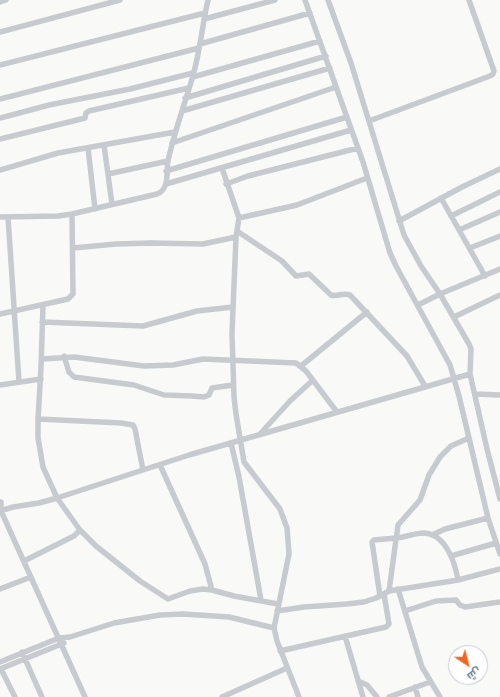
<!DOCTYPE html>
<html>
<head>
<meta charset="utf-8">
<style>
	body { margin:0 }
	#map { position:relative; width:500px; height:697px; overflow:hidden; background:#f9faf7; font-family:"IBM Plex Sans",Cairo,sans-serif }
	canvas { display:block }
	.north { position:absolute; left:448px; top:645px; width:40px; height:40px; box-sizing:border-box; background:#fff; border:1px solid #c2c9d0; border-radius:50%; rotate:145deg; font-size:11px; font-weight:700; line-height:16px; text-align:center; color:#66778a }
	.north::after { content:''; display:block; margin:auto; width:14px; height:18px; background:#f16520; clip-path:polygon(50% 0,100% 100%,50% 72%,0 100%) }
</style>
</head>
<body>
<div id="map">
<canvas width="500" height="697"></canvas>
<div class="north">ش</div>
</div>
<script>
const context = document.querySelector('canvas').getContext('2d');
context.lineJoin = 'round';
function strokePath(path, color, width, dash) { context.strokeStyle = color; context.lineWidth = width; context.lineCap = dash ? 'butt' : 'round'; context.setLineDash(dash || []); context.stroke(path); }
strokePath(new Path2D(`
	M305 0 363 162 390 253 396 266 450 365 459 396 488 518 500 554
	M328 0 351 63 404 235 421 266 440 294 469 344 471 349 470 374 487 449 500 499
	M0 2 6 0
	M204 19 275 0
	M0 32 120 0
	M200 44 310 13
	M0 65 205 13
	M193 77 320 41
	M185 98 326 56
	M0 99 199 48
	M182 111 330 68
	M0 118 49 105 130 89 193 73
	M369 121 490 76 493 74 494 71 469 0
	M0 139 85 118 86 113 89 111 189 88
	M172 143 336 87
	M104 145 112 204
	M88 148 95 209
	M222 168 239 218 236 237 232 333 234 397 236 414 244 462 280 509 287 528 289 554 274 628 277 641 299 697
	M0 170 58 153 175 132
	M166 171 347 117
	M108 174 168 161
	M166 184 351 130
	M226 184 248 176 358 148
	M441 198 485 276
	M451 216 500 192
	M0 217 58 216 72 214 157 194C170 189 166 172 168 161 174 133 184 106 192 79 200 53 202 26 208 0
	M8 217 19 382
	M239 218 297 205 367 178
	M399 221 462 187 500 169
	M459 230 500 212
	M237 231 282 261 296 276 309 274 331 295C338 297 343 292 350 295L407 356 425 386
	M73 248 116 244 151 243 203 244 236 237
	M470 248 500 236
	M43 305 41 368 38 419V438L43 467 57 498 80 530 96 546 140 581 168 599 190 591 203 589 212 590 234 596 278 604
	M418 305 440 294 500 269
	M0 314 68 299 73 294 72 214
	M454 317 500 295
	M42 322 143 326 197 311 233 307
	M64 356 69 372 74 377 134 385 164 395 192 396 204 397 209 395 212 388 233 385
	M42 359 74 357 144 366 173 365 203 359 296 363 306 371 337 412
	M301 366 367 312
	M0 385 41 379
	M475 394 500 395
	M38 419 121 423 133 425 135 429 143 470
	M260 434 290 401 313 380
	M231 443 239 477 261 600
	M160 465 205 564 212 590
	M1 502V511L85 697
	M0 511 13 507 39 503 57 498 189 455 470 374
	M432 535 445 529 488 518
	M451 556 496 543
	M24 561 74 536 80 530
	M0 589 31 577
	M398 589 422 667 440 697
	M389 591 398 525 420 500 429 475 440 457 451 446 469 438
	M380 596 372 542 374 540C382 539 389 539 396 538 406 537 415 533 424 533 446 534 455 563 458 580
	M277 611 304 607 347 604 364 602 376 598 389 591 458 580 500 569
	M405 611 436 601 456 600 460 605 465 607 500 602
	M345 636 363 697
	M280 651 386 627 389 624 384 594
	M22 652 42 697
	M0 662 59 638 70 637 114 623 160 615 183 614 229 617 274 628
	M0 669 64 643
	M1 669 15 697
	M358 681 367 685 377 697
	M415 687 418 697
	M222 697 287 668
	M389 697 430 682`), '#c7cacf', 5.5);
</script>
</body>
</html>
